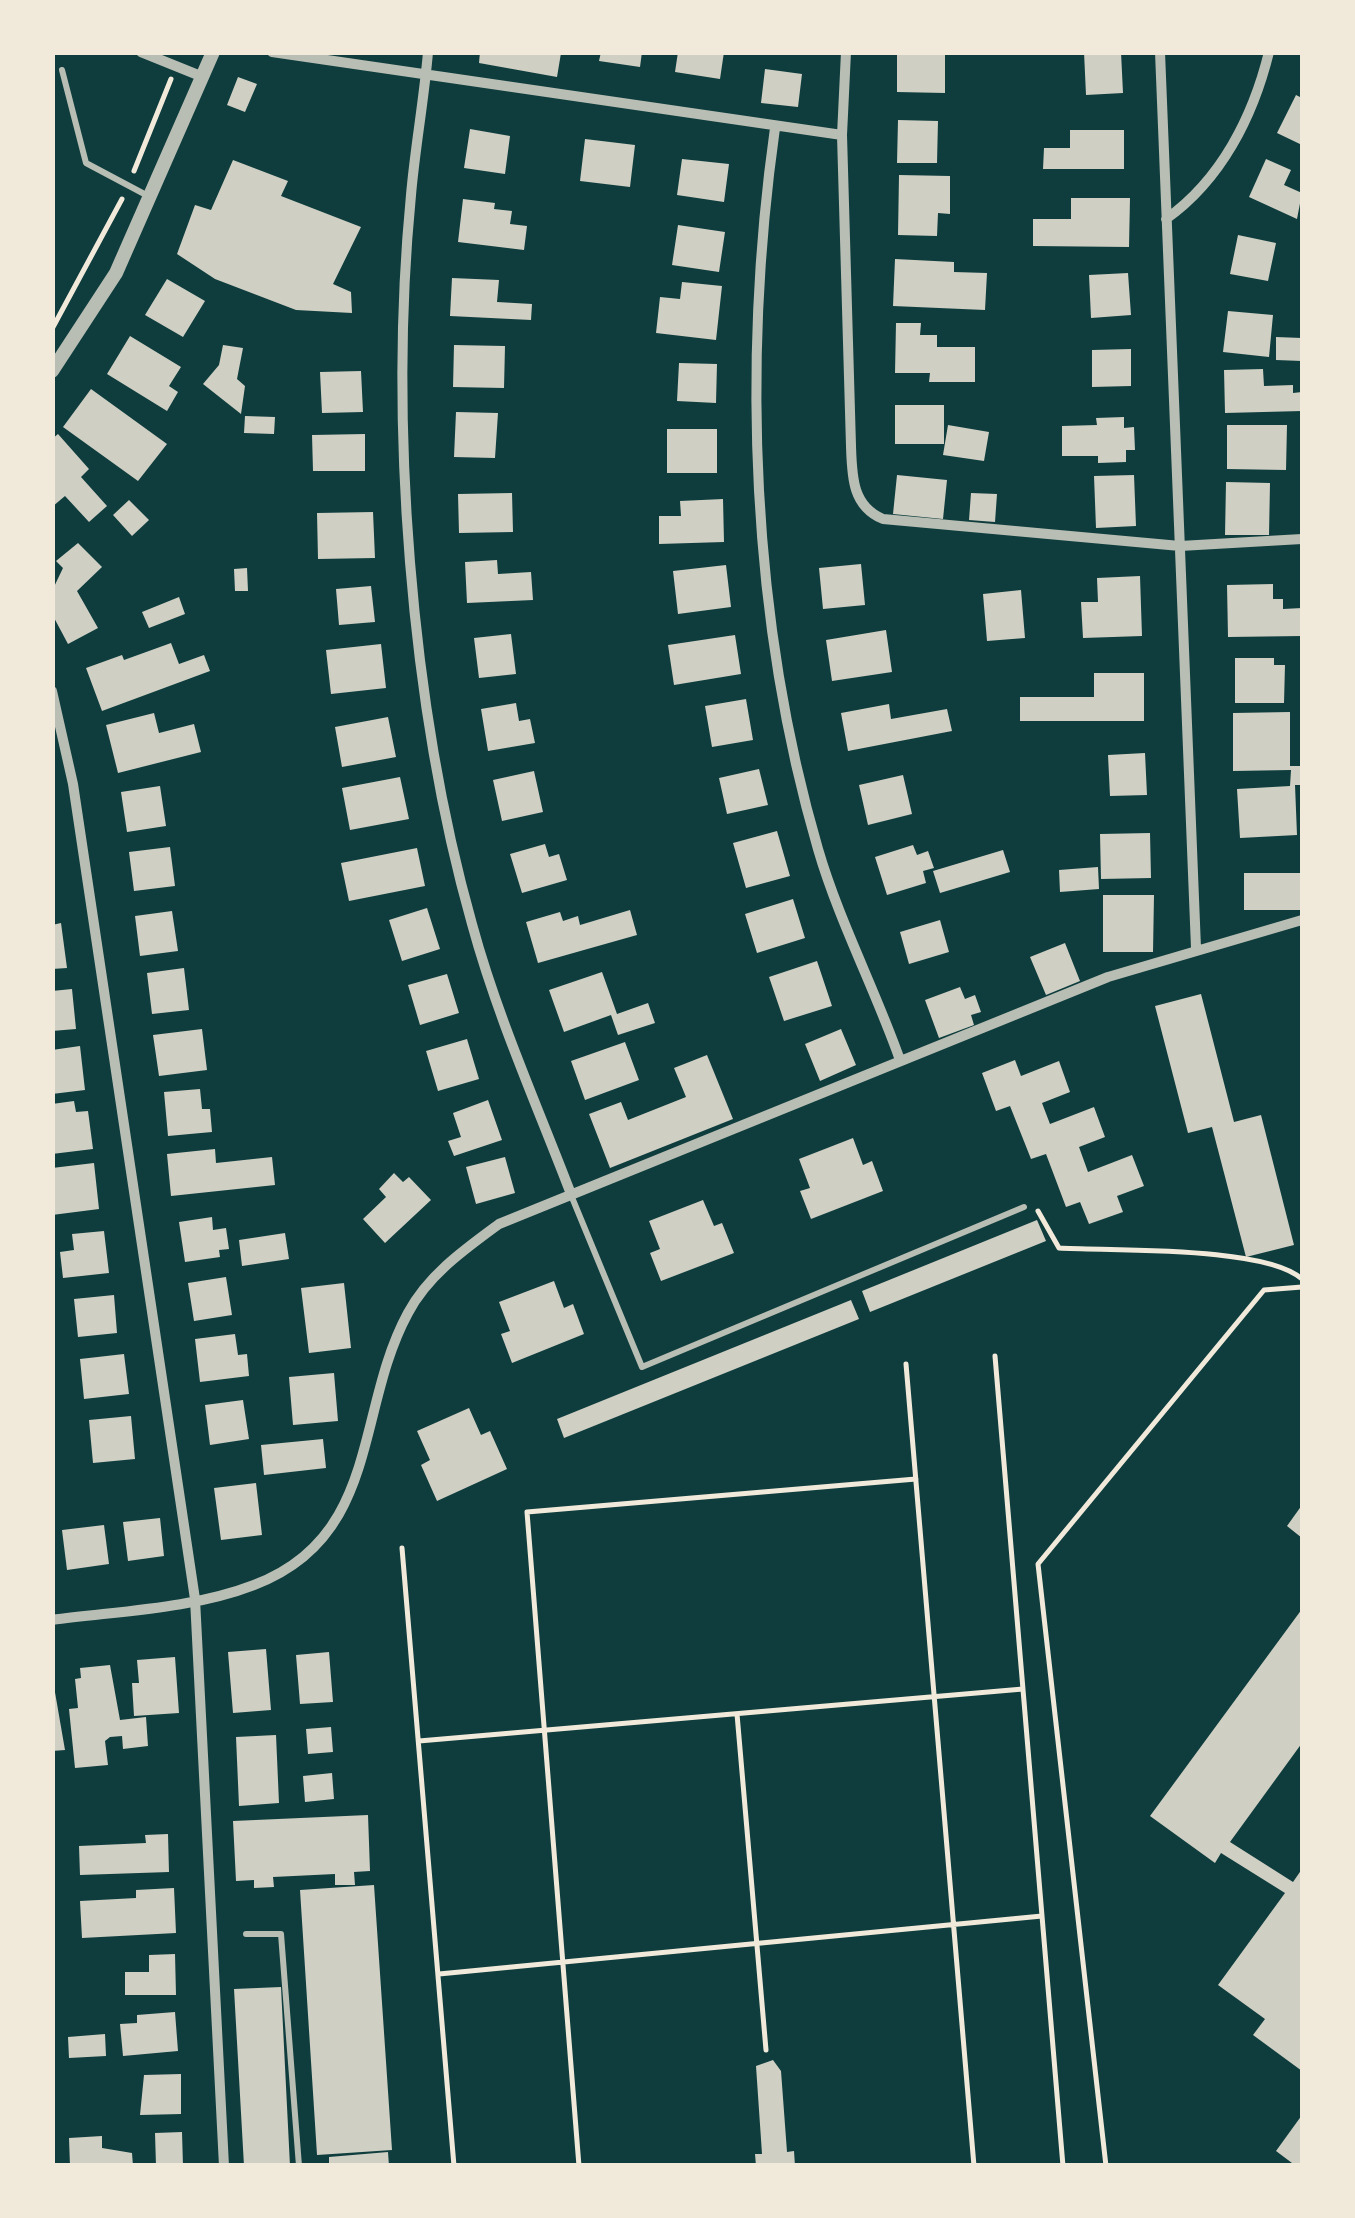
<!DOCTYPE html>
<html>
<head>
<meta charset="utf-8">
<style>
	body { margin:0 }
	#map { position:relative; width:1355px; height:2218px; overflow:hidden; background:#0f3d3e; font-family:"Roboto Serif",serif }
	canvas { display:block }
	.frame { position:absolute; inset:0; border:55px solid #f1e9da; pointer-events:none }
</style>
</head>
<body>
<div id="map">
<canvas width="1355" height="2218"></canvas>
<div class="frame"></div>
</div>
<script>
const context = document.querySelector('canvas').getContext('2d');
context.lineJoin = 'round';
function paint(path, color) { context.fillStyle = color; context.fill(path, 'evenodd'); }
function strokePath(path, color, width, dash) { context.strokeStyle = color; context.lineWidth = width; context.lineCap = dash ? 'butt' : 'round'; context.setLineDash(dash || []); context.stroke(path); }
paint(new Path2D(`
	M480 52H557L561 53 557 77 479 63Z
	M601 52H642L640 67 599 61Z
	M678 52H724L720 79 675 72Z
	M897 52H945V93L897 92Z
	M1084 52H1121L1123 93 1086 95Z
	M765 69 802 74 798 107 761 103Z
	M238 77 257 84 245 112 227 105Z
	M1296 95 1302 98V145L1277 133Z
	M898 120 938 121 937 163H897Z
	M470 129 510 136 505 174 464 168Z
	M1070 130H1124V169H1043L1044 148H1070Z
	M585 139 635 145 630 187 580 181Z
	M682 159 729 164 724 202 677 195Z
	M1266 159 1291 170 1284 185 1302 193 1297 219 1249 197Z
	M233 160 288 181 281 196 361 227 333 284 351 292 352 313 296 310 215 279 177 254 195 205 211 210Z
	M899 175 950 176V214L938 213 937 236 898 235Z
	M1071 198H1130L1129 247 1033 246V219H1071Z
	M463 199 495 203 494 209 512 211 510 224 527 226 524 250 458 242Z
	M678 225 725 232 719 272 672 265Z
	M1238 235 1276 243 1268 281 1230 274Z
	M895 259 954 262V272L987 273 985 310 893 306Z
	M1128 273 1131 315 1091 318 1089 275Z
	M452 278 499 280 497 302 532 304 531 320 450 316Z
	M167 279 205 301 183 337 145 315Z
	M682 282 722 286 716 340 656 333 660 297 680 299Z
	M1228 311 1273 315 1269 357 1223 352Z
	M896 323H921L920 335H937V347H975V382H929L930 373H895Z
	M130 336 181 367 169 386 178 392 167 411 107 374Z
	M1276 337 1302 338V361L1276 360Z
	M223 345 243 348 237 379 245 386 241 414 203 384 219 365Z
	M454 345 505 346 504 388 453 387Z
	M1131 349V386L1092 387V350Z
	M679 363 717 364 716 403 677 401Z
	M1263 369 1264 386 1293 385V393L1302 392V411L1225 413 1224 370Z
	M361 371 363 412 322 413 320 372Z
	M91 389 167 444 138 481 63 427Z
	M895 405H944V444H895Z
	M456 412 498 413 495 458 454 457Z
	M245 416 275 417 274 434 244 433Z
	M1124 417V428L1134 427 1135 450H1126V462L1098 463V456H1062V426L1097 425 1096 418Z
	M948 425 989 432 984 461 943 455Z
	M1227 425H1287L1286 470 1227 469Z
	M667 429H717V473H667Z
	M58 434 89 469 81 477 107 506 89 522 65 496 52 507V439Z
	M365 434V471H313L312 435Z
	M897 475 947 480 943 519 893 514Z
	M1134 475 1136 526 1096 528 1094 476Z
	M1226 482 1270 483 1269 535H1225Z
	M512 493 513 532 459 533 458 494Z
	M971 493 997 494 995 522 969 520Z
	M723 499 724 542 659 544V516H681L680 501Z
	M129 500 149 520 132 536 113 515Z
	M373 512 375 558 318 559 317 513Z
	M78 543 102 567 77 591 98 628 68 644 52 614V591L63 568 56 561Z
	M497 560 498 574 531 572 533 600 467 603 465 562Z
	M861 564 865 605 823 609 819 568Z
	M726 565 731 607 678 614 673 571Z
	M247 568 248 591H235L234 569Z
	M1140 576 1142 636 1083 638 1081 602H1098L1097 578Z
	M1273 584V599H1283V609L1302 608V636L1228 637 1227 585Z
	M371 586 375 622 339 625 336 589Z
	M1021 590 1025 638 987 641 983 594Z
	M179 597 185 614 149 628 142 612Z
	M886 630 892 672 832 681 826 640Z
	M511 634 516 674 479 678 474 638Z
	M735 635 741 674 674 685 668 645Z
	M171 643 179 664 204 655 210 671 102 711 86 668 122 655 124 660Z
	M381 644 386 688 331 694 326 650Z
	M1235 658H1274V665H1285L1284 703H1235Z
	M1094 673H1144V721H1020V697H1094Z
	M746 699 753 740 712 747 705 706Z
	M516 703 519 721 530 719 535 743 488 751 481 709Z
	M889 704 891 719 947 709 952 731 848 751 841 713Z
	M1290 712V766H1302V785H1295L1297 835 1240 838 1237 789 1290 786 1291 770 1233 771V713Z
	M154 713 159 733 194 724 201 752 118 773 106 725Z
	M388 717 396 757 342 767 335 727Z
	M1145 753 1147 795 1110 796 1108 755Z
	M759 769 768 805 727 814 719 778Z
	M534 771 543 812 502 821 493 780Z
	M903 775 912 814 868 825 859 785Z
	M400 777 409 819 350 830 342 788Z
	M160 786 166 826 127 832 121 792Z
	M777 831 790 876 746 888 733 843Z
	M1150 833 1151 878 1101 879 1100 834Z
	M545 844 549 857 559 854 567 880 522 893 510 854Z
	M913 845 917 855 928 851 934 868 923 871 926 883 887 895 875 857Z
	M170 847 175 886 134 891 129 852Z
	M417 848 425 886 349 901 341 863Z
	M1003 850 1010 872 940 893 933 871Z
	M1098 867 1099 889 1060 892 1059 870Z
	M1244 873H1302V910H1244Z
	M1103 895H1154L1153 952H1103Z
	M793 899 805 938 757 953 745 914Z
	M427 908 440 949 402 961 389 920Z
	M630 910 637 935 538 963 526 922 560 912 563 921 578 916 580 925Z
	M172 911 178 951 140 956 135 916Z
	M940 920 949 952 909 964 900 932Z
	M61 923 67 968 52 969V925Z
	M1065 943 1080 981 1046 995 1030 957Z
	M817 961 832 1006 784 1021 769 977Z
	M184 968 189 1010 152 1014 147 973Z
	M602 972 617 1014 648 1003 655 1023 618 1035 611 1015 564 1032 549 990Z
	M447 974 459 1013 420 1025 408 985Z
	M960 987 965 999 975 995 981 1012 971 1015 974 1025 939 1038 925 1000Z
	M72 989 76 1029 52 1031V991Z
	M1201 994 1234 1122 1261 1115 1294 1245 1246 1257 1212 1127 1188 1133 1155 1006Z
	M202 1029 207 1070 159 1076 153 1035Z
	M841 1029 856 1065 820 1081 805 1044Z
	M467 1039 479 1079 438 1091 426 1051Z
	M625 1042 639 1080 585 1100 571 1061Z
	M80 1046 85 1090 52 1094V1050Z
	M707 1055 733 1119 610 1168 589 1114 621 1102 628 1120 686 1097 674 1068Z
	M1015 1060 1021 1076 1059 1061 1070 1092 1042 1103 1050 1124 1094 1107 1105 1137 1079 1147 1088 1172 1132 1155 1144 1186 1117 1196 1123 1212 1089 1224 1080 1202 1066 1207 1046 1154 1031 1159 1010 1106 996 1111 982 1073Z
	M200 1089 202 1109H210L212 1132 168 1136 164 1092Z
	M488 1100 502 1140 454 1156 448 1141 461 1137 453 1113Z
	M74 1101 76 1112 88 1111 93 1149 52 1154V1104Z
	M853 1138 863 1165 872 1161 883 1191 811 1219 800 1191 810 1188 799 1159Z
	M215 1149 216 1163 272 1157 275 1185 171 1196 167 1154Z
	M505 1157 515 1193 476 1204 466 1167Z
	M94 1163 99 1209 52 1215V1168Z
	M394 1173 403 1182 409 1177 431 1200 385 1243 363 1219 386 1197 379 1189Z
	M703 1200 714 1226 722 1223 734 1253 661 1281 650 1253 660 1249 649 1221Z
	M212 1217 213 1230 226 1228 229 1249 219 1250 220 1257 185 1262 179 1222Z
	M1037 1220 1046 1241 870 1312 862 1291Z
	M104 1231 109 1273 63 1278 60 1252 74 1250 72 1234Z
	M285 1233 289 1259 242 1266 239 1240Z
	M226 1277 232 1315 194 1321 188 1283Z
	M554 1281 564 1308 573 1304 584 1334 512 1363 501 1334 510 1331 499 1302Z
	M344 1283 351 1348 309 1353 301 1288Z
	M114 1295 117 1333 78 1337 74 1299Z
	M851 1300 859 1319 564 1438 557 1419Z
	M235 1334 238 1355 247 1354 249 1376 200 1382 195 1339Z
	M124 1354 129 1394 84 1399 80 1359Z
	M334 1373 338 1421 293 1425 289 1377Z
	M243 1400 249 1439 210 1445 205 1405Z
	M469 1408 481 1435 490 1431 507 1469 437 1501 421 1465 430 1460 417 1431Z
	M131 1416 135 1459 93 1463 89 1420Z
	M323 1439 326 1468 264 1475 261 1445Z
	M256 1483 262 1535 221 1540 214 1488Z
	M1302 1505V1538L1287 1526Z
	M160 1518 164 1556 128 1561 123 1522Z
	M104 1525 109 1564 67 1570 62 1530Z
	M1302 1609V1743L1230 1842 1293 1882 1302 1869V2071L1253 2035 1265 2019 1218 1985 1285 1893 1221 1853 1215 1863 1150 1816Z
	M266 1649 271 1710 233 1713 228 1652Z
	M329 1652 333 1702 300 1704 296 1655Z
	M175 1657 179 1713 134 1716 132 1683H139L137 1660Z
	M110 1665 120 1720 146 1717 148 1746 123 1749 122 1736 110 1737 105 1741 108 1765 75 1768 69 1709 78 1708 75 1679 81 1678 80 1668Z
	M52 1675 65 1750 52 1751Z
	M331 1727 333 1752 308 1754 306 1729Z
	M276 1735 279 1803 239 1806 236 1737Z
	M332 1773 334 1799 305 1802 303 1776Z
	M368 1815 370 1871 354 1872 355 1885H335V1874L273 1877 274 1887 254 1888V1880L236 1881 233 1821Z
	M168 1834 169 1872 80 1875 79 1846 146 1843 145 1835Z
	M374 1885 392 2150 317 2155 300 1890Z
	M174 1888 176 1933 82 1938 80 1901 136 1898V1890Z
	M175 1954 176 1995H125V1972H149V1955Z
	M281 1987 290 2166H244L234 1989Z
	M175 2012 178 2051 123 2056 120 2024 137 2023V2015Z
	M105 2034 106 2056 69 2058 68 2037Z
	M773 2060 781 2071 787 2152 794 2151 795 2166H756L755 2154H762L756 2066Z
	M181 2074V2114L140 2115 144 2075Z
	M1302 2115V2166H1296L1276 2151Z
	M182 2132 183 2166H156L155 2133Z
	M102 2136V2148L132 2153 133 2166H70L69 2138Z
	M388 2152 389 2166H329V2157Z`), '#cfcfc3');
strokePath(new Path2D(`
	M134 171 171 79
	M52 329 122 199
	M1038 1211 1059 1248C1114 1251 1266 1246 1302 1279
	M995 1356 1063 2166
	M906 1364 974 2166
	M402 1548 454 2166
	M737 1714 766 2050
	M419 1741 1023 1689
	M439 1974 1042 1916
	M579 2166 527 1512 916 1479
	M1106 2166 1038 1564 1264 1290 1302 1287`), '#f1e9da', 5);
strokePath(new Path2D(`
	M62 70 86 163 150 197
	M571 1195 642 1367 1024 1207
	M246 1934H281L299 2166`), '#b8beb3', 6);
strokePath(new Path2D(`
	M141 52 203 77
	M272 52 842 135
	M428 52C424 100 415 148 411 195 389 421 410 705 472 924 497 1016 537 1105 571 1194
	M846 52 842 135 851 446C852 476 852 506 883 519L1180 546 1302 539
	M1160 52 1196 948
	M775 128C742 362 751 620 818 849 839 921 875 989 900 1060
	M1166 219C1221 180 1253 117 1269 52
	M52 691 73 784 195 1599 224 2166
	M52 1620C118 1611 192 1609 254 1585 381 1537 355 1410 408 1313 428 1275 465 1249 499 1224L1108 977 1302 920`), '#b8beb3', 10);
strokePath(new Path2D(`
	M52 371 116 273 213 52`), '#b8beb3', 14);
</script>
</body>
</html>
